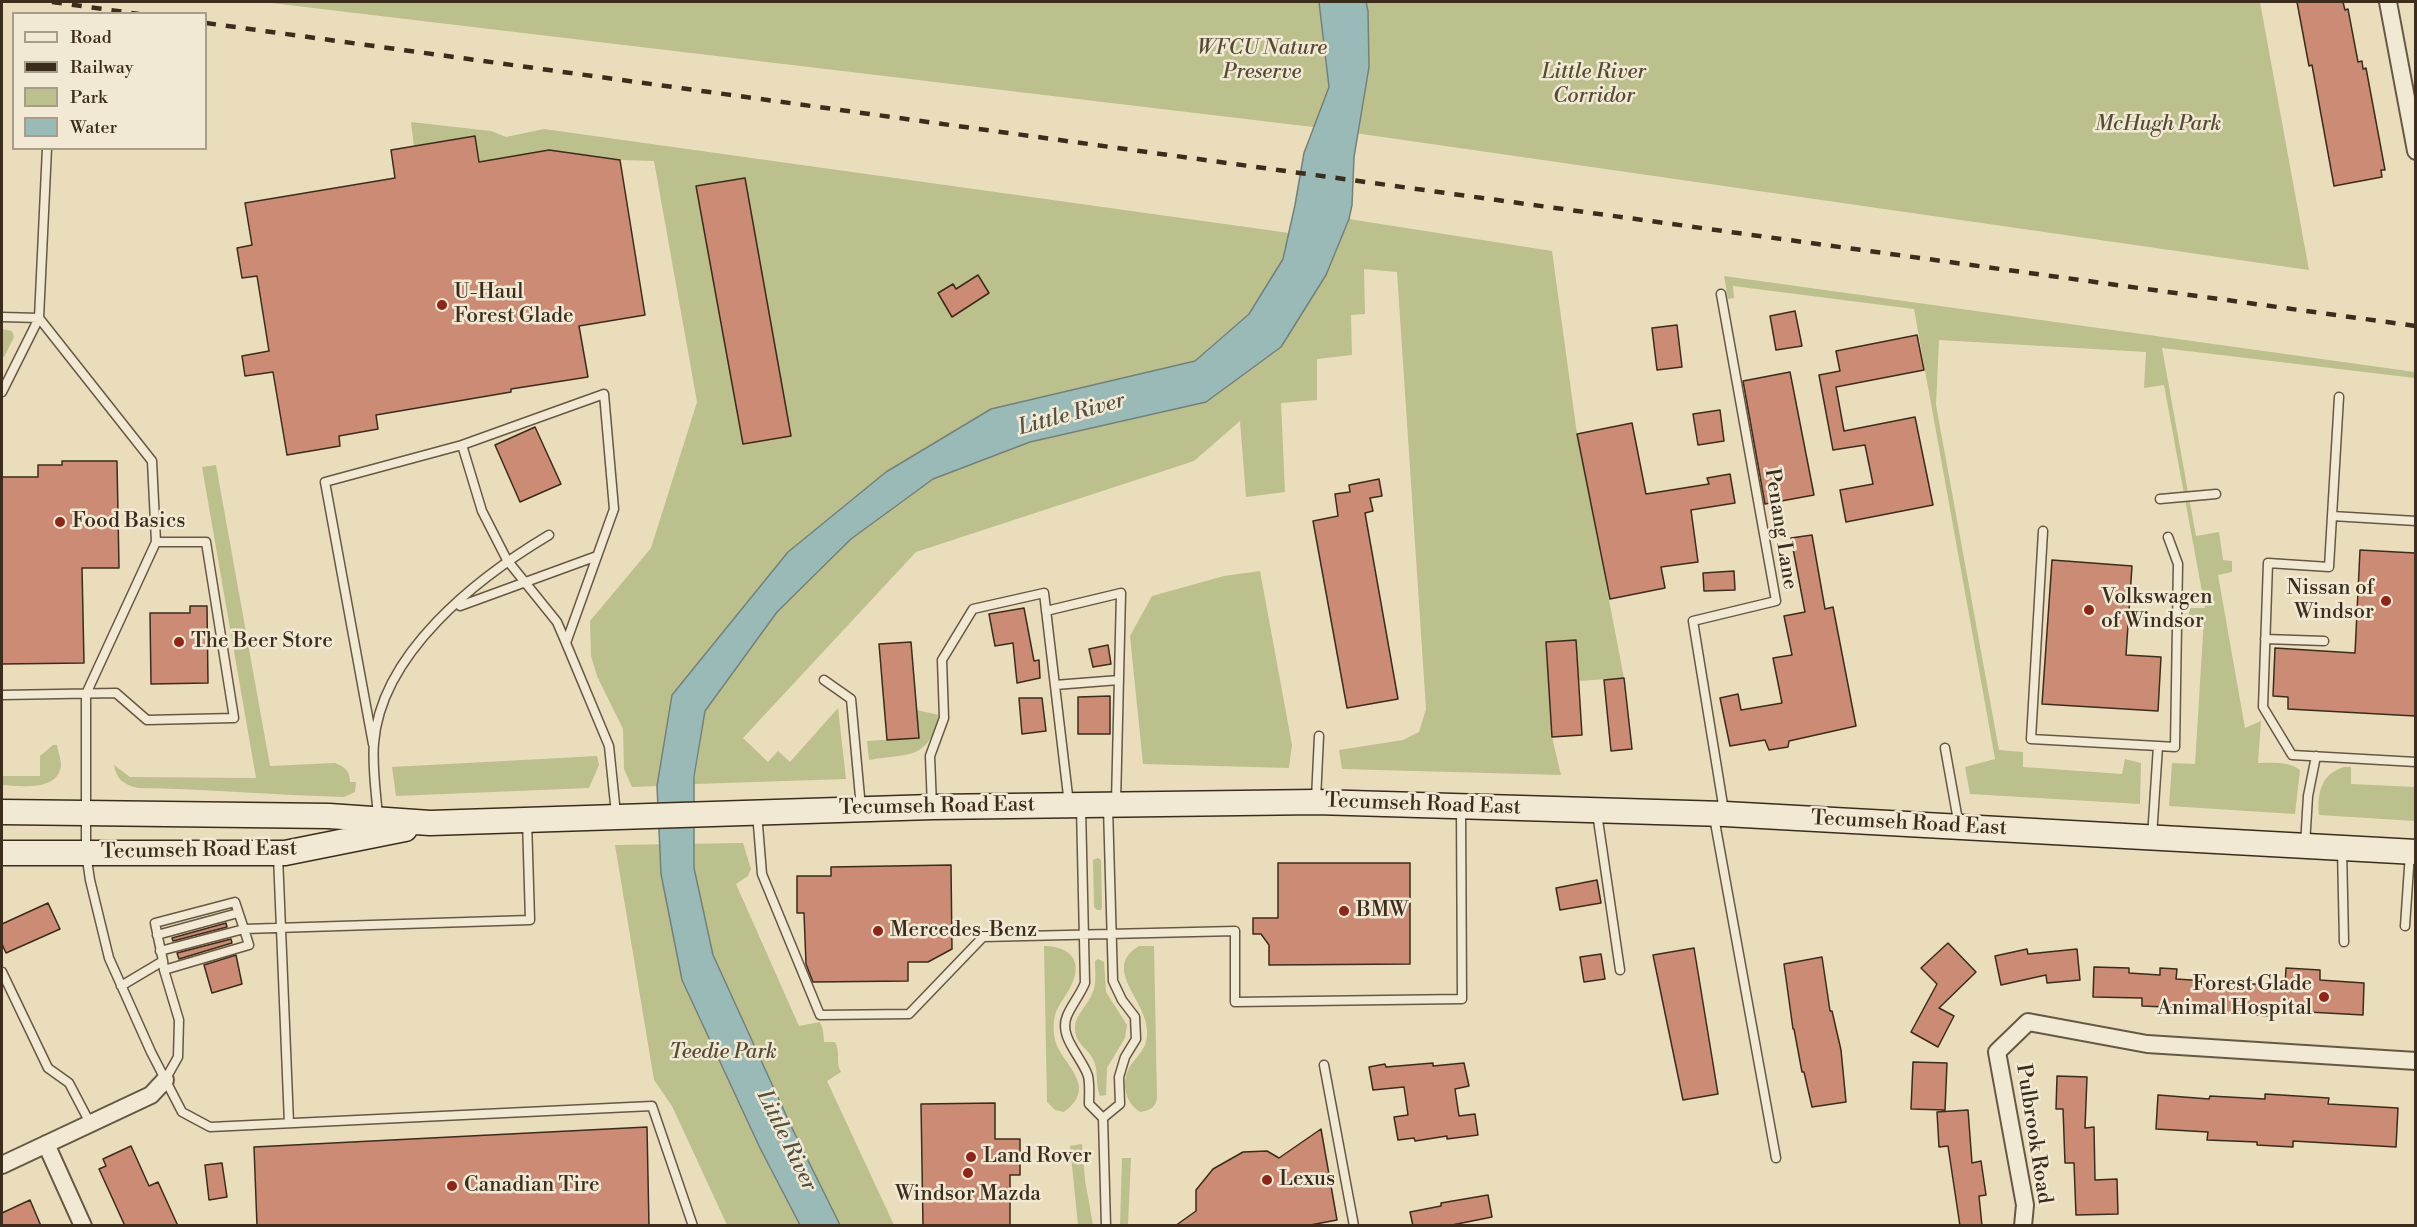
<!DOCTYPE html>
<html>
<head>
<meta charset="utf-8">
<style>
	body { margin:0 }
	#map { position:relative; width:2417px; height:1227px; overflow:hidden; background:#eaddbb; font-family:"Libre Bodoni",serif }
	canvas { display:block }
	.frame { position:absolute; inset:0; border:3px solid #3b2c1c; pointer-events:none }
	.legend { position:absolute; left:12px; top:12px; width:195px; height:138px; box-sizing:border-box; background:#f1e9d3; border:2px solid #a89d8a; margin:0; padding:8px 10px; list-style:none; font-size:18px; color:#3b2c1c }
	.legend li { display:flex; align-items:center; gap:12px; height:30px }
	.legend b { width:30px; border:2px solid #a89d8a }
</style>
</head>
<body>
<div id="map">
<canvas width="2417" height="1227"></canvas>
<div class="frame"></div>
<ul class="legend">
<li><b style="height:8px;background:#f1e9d3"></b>Road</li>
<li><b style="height:8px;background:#3b2c1c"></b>Railway</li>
<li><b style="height:16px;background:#bbc08d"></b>Park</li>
<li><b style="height:16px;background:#9abab8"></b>Water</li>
</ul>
</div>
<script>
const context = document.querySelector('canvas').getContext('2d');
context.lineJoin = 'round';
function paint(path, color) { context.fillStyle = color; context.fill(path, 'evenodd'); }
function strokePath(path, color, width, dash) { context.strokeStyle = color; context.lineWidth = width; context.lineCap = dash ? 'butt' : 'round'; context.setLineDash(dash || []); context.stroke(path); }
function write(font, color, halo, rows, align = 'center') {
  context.font = font + ' "Libre Bodoni",serif'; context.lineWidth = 5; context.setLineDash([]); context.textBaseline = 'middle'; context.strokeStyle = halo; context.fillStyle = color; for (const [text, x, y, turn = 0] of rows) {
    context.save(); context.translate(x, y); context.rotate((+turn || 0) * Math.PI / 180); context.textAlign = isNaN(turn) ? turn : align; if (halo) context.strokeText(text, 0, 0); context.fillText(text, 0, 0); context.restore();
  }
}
paint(new Path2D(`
	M263 2H2260L2309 270 1313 127Z
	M411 122 491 131 506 137 544 129 1289 233 1283 259 1249 313 1195 361 991 409 672 695 657 786 632 787 624 769 623 729 597 676 591 656 590 621 651 548 697 402 654 161 620 160 549 150 479 162 475 136 414 147Z
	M1349 219 1552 251 1577 434 1624 678 1578 681 1576 640 1546 642 1552 737 1561 775 1342 769 1339 750 1403 740 1419 732 1426 709 1397 272 1364 269 1365 314 1351 315 1352 355 1317 359V400L1281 403 1285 492 1246 497 1240 421 1194 461 916 552 743 738 768 762 778 751 790 762 838 708 846 779 694 784 705 711 777 612 851 539 933 479 1030 442 1206 402 1326 275Z
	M1724 276 2415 372V378L2162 348 2196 536 2219 532 2223 560 2232 561V572L2218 575 2245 728 2261 721 2258 763C2272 763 2289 761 2300 770L2295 814 2169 806 2172 763 2195 764 2204 618 2188 617 2190 608H2205L2164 385 2144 388 2146 352 1939 340 1936 405 1999 750 2023 752V767L2122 774 2125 759 2141 763 2140 804 1970 794 1965 767 1995 759 1914 309 1733 286 1734 298 1728 299Z
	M2 329 12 331 14 337 4 357H2Z
	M216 465 270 766 335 763C345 767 350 771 350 782H356L355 792 344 797C275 795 207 789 138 788 124 785 116 779 114 765L130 777 256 778 202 467Z
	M1260 571 1292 745 1289 768 1143 764 1130 636 1152 596 1224 576Z
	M917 710 939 715C928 761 909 753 869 760L867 741 918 738Z
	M53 745H57C58 751 61 759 61 765 59 792 19 786 2 785V776H40V756Z
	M597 756 599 765 589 788 396 796 392 767Z
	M2344 767H2351V784L2415 787V821L2319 815C2317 793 2321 774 2344 767Z
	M743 843 751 869 748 876 736 884 799 1026 820 1022 823 1030 824 1042H835C841 1052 835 1063 841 1072L827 1081 894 1225H727L672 1106 654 1080 615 845Z
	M1098 858 1101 860 1102 907 1101 910H1097L1094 907 1093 860Z
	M1044 946C1071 946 1084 962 1070 988 1066 996 1059 1004 1056 1012 1053 1021 1053 1031 1055 1040 1061 1064 1100 1086 1064 1112L1055 1110 1047 1102Z
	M1139 946H1154L1157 1098C1156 1108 1148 1111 1140 1112 1125 1102 1121 1084 1129 1068 1134 1060 1141 1054 1145 1045 1160 1007 1096 972 1139 946Z
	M1098 959 1104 962 1106 992 1127 1025 1125 1038 1107 1068 1106 1095 1100 1096C1095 1084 1099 1071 1093 1059 1087 1047 1074 1043 1075 1027 1075 1015 1088 1005 1092 994 1097 984 1095 972 1095 961Z
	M1082 1144 1085 1180 1093 1225H1078L1070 1146Z
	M1122 1158H1131L1128 1225H1120Z`), '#bbc08d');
const water = new Path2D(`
	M1319 2H1366L1368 11 1369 67 1354 157 1352 205 1349 219 1326 275 1281 347 1206 402 1030 442 933 479 851 539 777 612 705 711 694 777V868L713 955 791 1126 840 1225H800L760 1148 682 980 661 874 657 786 672 695 788 552 886 472 991 409 1195 361 1249 314 1283 259 1295 205 1304 153 1329 87Z`);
paint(water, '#9abab8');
strokePath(water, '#74817a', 1.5);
const building = new Path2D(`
	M2297 2H2343L2345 10 2348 9 2358 62 2362 61 2363 69 2366 68 2385 170H2381L2382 177 2334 186 2312 65 2309 66Z
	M475 136 479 162 549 150 620 160 645 315 579 326 588 377 511 389V392L376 415 378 429 339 436 340 446 287 455 273 372 245 376 242 356 269 351 257 276 242 278 237 248 252 245 245 203 395 178 391 150Z
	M745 178 791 436 743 444 696 186Z
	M978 275 989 293 952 317 938 293 953 284 956 289Z
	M1795 311 1802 346 1776 350 1770 316Z
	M1677 325 1682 367 1657 370 1652 328Z
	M1917 335 1924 370 1836 387 1844 431 1915 417 1933 505 1846 522 1840 490 1873 484 1865 445 1833 450 1819 375 1840 371 1836 351Z
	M1790 372 1814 495 1765 504 1743 381Z
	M1720 410 1724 441 1698 445 1693 414Z
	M1632 423 1646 494 1709 484 1707 478 1730 474 1735 503 1691 510 1698 562 1661 567 1665 588 1610 599 1577 434Z
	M535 427 561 484 520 502 495 445Z
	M62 461H117L119 568H82L84 663 2 664V477H38V465H62Z
	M1379 479 1382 496 1370 498 1373 511 1365 513 1398 699 1347 708 1313 521 1338 516 1335 494 1350 492 1349 485Z
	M1812 535 1825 609 1833 607 1856 726 1789 741 1788 747 1769 750 1765 740 1730 746 1720 698 1738 694 1741 710 1782 703 1773 658 1792 655 1784 616 1805 612 1791 538Z
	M2360 550 2415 553V716L2288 709V697L2273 696 2275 648 2355 653Z
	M2052 560 2132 566 2126 655 2161 657 2158 711 2042 704Z
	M1734 571 1735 590 1704 591 1703 573Z
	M190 606H207L208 683 151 684 150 613H190Z
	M1024 608 1034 661 1039 660 1040 678 1017 683 1013 643 995 646 989 614Z
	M1576 640 1582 735 1552 737 1546 642Z
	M911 642 919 738 887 740 879 644Z
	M1108 645 1111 664 1093 667 1089 649Z
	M1624 678 1632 749 1611 751 1604 680Z
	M1110 696V734H1078V697Z
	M1019 698H1042L1046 731 1022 734Z
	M1278 863H1410V964L1269 965V945L1261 934H1253V918H1278Z
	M951 865 952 949 928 962H908V981L813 982 806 964 804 913H797V876H831V867Z
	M1597 880 1601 903 1560 910 1556 888Z
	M48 903 60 929 6 953 2 944V924Z
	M226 923 227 927 173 941 172 938Z
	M231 939 232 943 179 959 177 953Z
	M1948 943 1976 972 1939 1008 1954 1016 1938 1047 1911 1032 1937 984 1921 968Z
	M1694 948 1718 1094 1683 1100 1653 955Z
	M2027 949 2028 954 2077 949 2080 980 2047 983 2046 975 2001 985 1995 956Z
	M1601 954 1605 979 1584 982 1580 957Z
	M236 955 242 984 212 993 204 965Z
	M1822 957 1830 1011H1832L1841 1050 1846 1102 1812 1107 1804 1072H1802L1794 1029H1793L1784 964Z
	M2094 967 2129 968V973L2160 975V968L2177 969 2176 979 2285 986 2286 968 2320 970V980L2364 983 2363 1015 2272 1010V1016L2190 1011V1008L2142 1006V998L2093 997Z
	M1913 1062 1947 1063 1945 1110 1911 1109Z
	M1433 1063V1066L1464 1063 1469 1086 1455 1089 1459 1116 1475 1114 1478 1135 1447 1139V1136L1415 1141 1414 1138 1398 1140 1394 1117 1408 1115 1404 1087 1373 1090 1369 1067 1385 1064 1386 1067Z
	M2057 1076 2087 1077 2085 1128 2094 1127 2095 1180 2117 1179 2118 1214 2076 1215 2074 1163H2065L2063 1109H2056Z
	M2265 1094 2329 1098 2328 1104 2398 1108 2396 1147 2293 1141V1147L2257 1145V1142L2207 1140 2208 1132 2156 1129 2158 1095 2209 1099 2210 1096 2265 1099Z
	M995 1103V1139H1020V1175H1010V1226H923L921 1104Z
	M1968 1110 1972 1163 1981 1161 1986 1195 1979 1196 1982 1226H1960L1948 1146 1939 1147 1937 1112Z
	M647 1127 649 1226H257L254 1147Z
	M1321 1129 1337 1220 1305 1226H1175L1196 1211V1190L1213 1169 1243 1152 1267 1151 1279 1158Z
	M131 1146 149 1186 158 1182 178 1226H125L99 1169 106 1166 103 1159Z
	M222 1163 227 1197 209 1200 205 1165Z
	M1488 1195 1492 1217 1447 1226H1413L1410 1212 1441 1206V1203Z
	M30 1200 41 1226H2V1213Z`);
paint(building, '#cc8b75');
strokePath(building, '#3b2c1c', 1.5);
const service = new Path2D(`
	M1721 294 1776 601 1693 621 1724 811
	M2 317 39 318 152 461 156 542 86 694V853L90 880 109 958 151 1052 182 1112 210 1127 652 1106 693 1226
	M2 392 39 318 47 148
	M2339 397 2329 567 2268 563 2263 707 2292 755 2416 762
	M462 445 604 394 614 509 566 643
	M2160 499 2216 494
	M2332 516 2416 521
	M2043 531 2031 739 2158 746 2152 837
	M460 606 597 556
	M1046 611 1121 593 1116 803
	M2265 639 2324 641
	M824 680 851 699 861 808
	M1055 685 1119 680
	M2 695 116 693 147 720 234 718 206 542H156
	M373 744 325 482 462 445 482 511 507 560 557 622 566 643 609 746 616 814
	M2158 746 2175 747 2178 564 2168 537
	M1945 748 1959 826
	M1316 799 1319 736
	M932 806 930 756 944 718 942 660 973 609 1044 593 1069 804
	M1081 807 1085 983C1080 995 1071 1006 1067 1016 1058 1037 1082 1057 1088 1076 1090 1085 1089 1095 1089 1104L1103 1118 1106 1226
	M757 813 762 874 820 1015 909 1014 983 937 1235 931V1002L1462 999 1461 808
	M1597 813 1620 970
	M378 816C376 793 372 766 374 743 381 653 477 578 549 535
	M1714 817 1776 1158
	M2305 845 2308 796 2316 756
	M2342 849 2344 942
	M278 856 289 1123
	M2405 926 2410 853
	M157 935 238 913
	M160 951 244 929 249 945 164 970 163 961
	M164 970 179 1020 178 1057 165 1080
	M2 972 48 1068 69 1083 90 1123
	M121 986 163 961 155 923 235 902 244 929 530 920 527 820
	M1324 1065 1354 1226
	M1103 1118 1120 1104 1119 1077 1125 1057 1136 1039 1135 1017 1122 1000 1113 981 1108 807`);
const minor = new Path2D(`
	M2388 2 2416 151
	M46 1144 83 1226
	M2 1165 151 1095 165 1080
	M2023 1226 2025 1205 1997 1052 2028 1022 2147 1044 2416 1061`);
const secondary = new Path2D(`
	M2 812 329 816 430 823 932 807 1316 802 1725 814 2416 852
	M2 853H285L405 829`);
strokePath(service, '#675844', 11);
strokePath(minor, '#675844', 20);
strokePath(secondary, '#3b2c1c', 27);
strokePath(service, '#f1e9d3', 8);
strokePath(minor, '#f1e9d3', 16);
strokePath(secondary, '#f1e9d3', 24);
strokePath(new Path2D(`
	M52 2 139 14
	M206 23 2416 326`), '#3b2c1c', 4.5, [10, 10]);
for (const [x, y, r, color] of [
	[442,305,6,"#8f2418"],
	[60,522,6,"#8f2418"],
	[2386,601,6,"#8f2418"],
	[2089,610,6,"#8f2418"],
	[179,642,6,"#8f2418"],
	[1344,911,6,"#8f2418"],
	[878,931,6,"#8f2418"],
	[2324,997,6,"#8f2418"],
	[971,1157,6,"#8f2418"],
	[968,1173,6,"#8f2418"],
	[1267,1180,6,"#8f2418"],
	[452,1186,6,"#8f2418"]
]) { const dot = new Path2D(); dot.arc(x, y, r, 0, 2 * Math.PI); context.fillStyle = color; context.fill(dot); strokePath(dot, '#f1e9d3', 2); }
write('italic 21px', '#554a33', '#f1e9d3', [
	["WFCU Nature",1262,49],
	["Preserve",1262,73],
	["Little River",1594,73],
	["Corridor",1594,97],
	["McHugh Park",2158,125],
	["Teedie Park",723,1053]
]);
write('21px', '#3b2c1c', '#f1e9d3', [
	["U-Haul",454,293],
	["Forest Glade",454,317],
	["Food Basics",72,522],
	["Nissan of",2374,589,"right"],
	["Windsor",2374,613,"right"],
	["Volkswagen",2101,598],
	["of Windsor",2101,622],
	["The Beer Store",191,642],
	["BMW",1356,911],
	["Mercedes-Benz",890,931],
	["Forest Glade",2312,985,"right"],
	["Animal Hospital",2312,1009,"right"],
	["Land Rover",983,1157],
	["Lexus",1279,1180],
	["Canadian Tire",464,1186],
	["Windsor Mazda",968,1195,"center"]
], 'left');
write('21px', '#3b2c1c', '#f1e9d3', [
	["Penang Lane",1780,529,81],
	["Tecumseh Road East",1423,805,2],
	["Tecumseh Road East",937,807,-1],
	["Tecumseh Road East",1909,824,3],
	["Tecumseh Road East",199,851,-1],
	["Pulbrook Road",2033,1134,81]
]);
write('italic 22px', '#535043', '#f1e9d3', [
	["Little River",1072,415,-15],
	["Little River",786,1141,64]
]);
</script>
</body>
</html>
